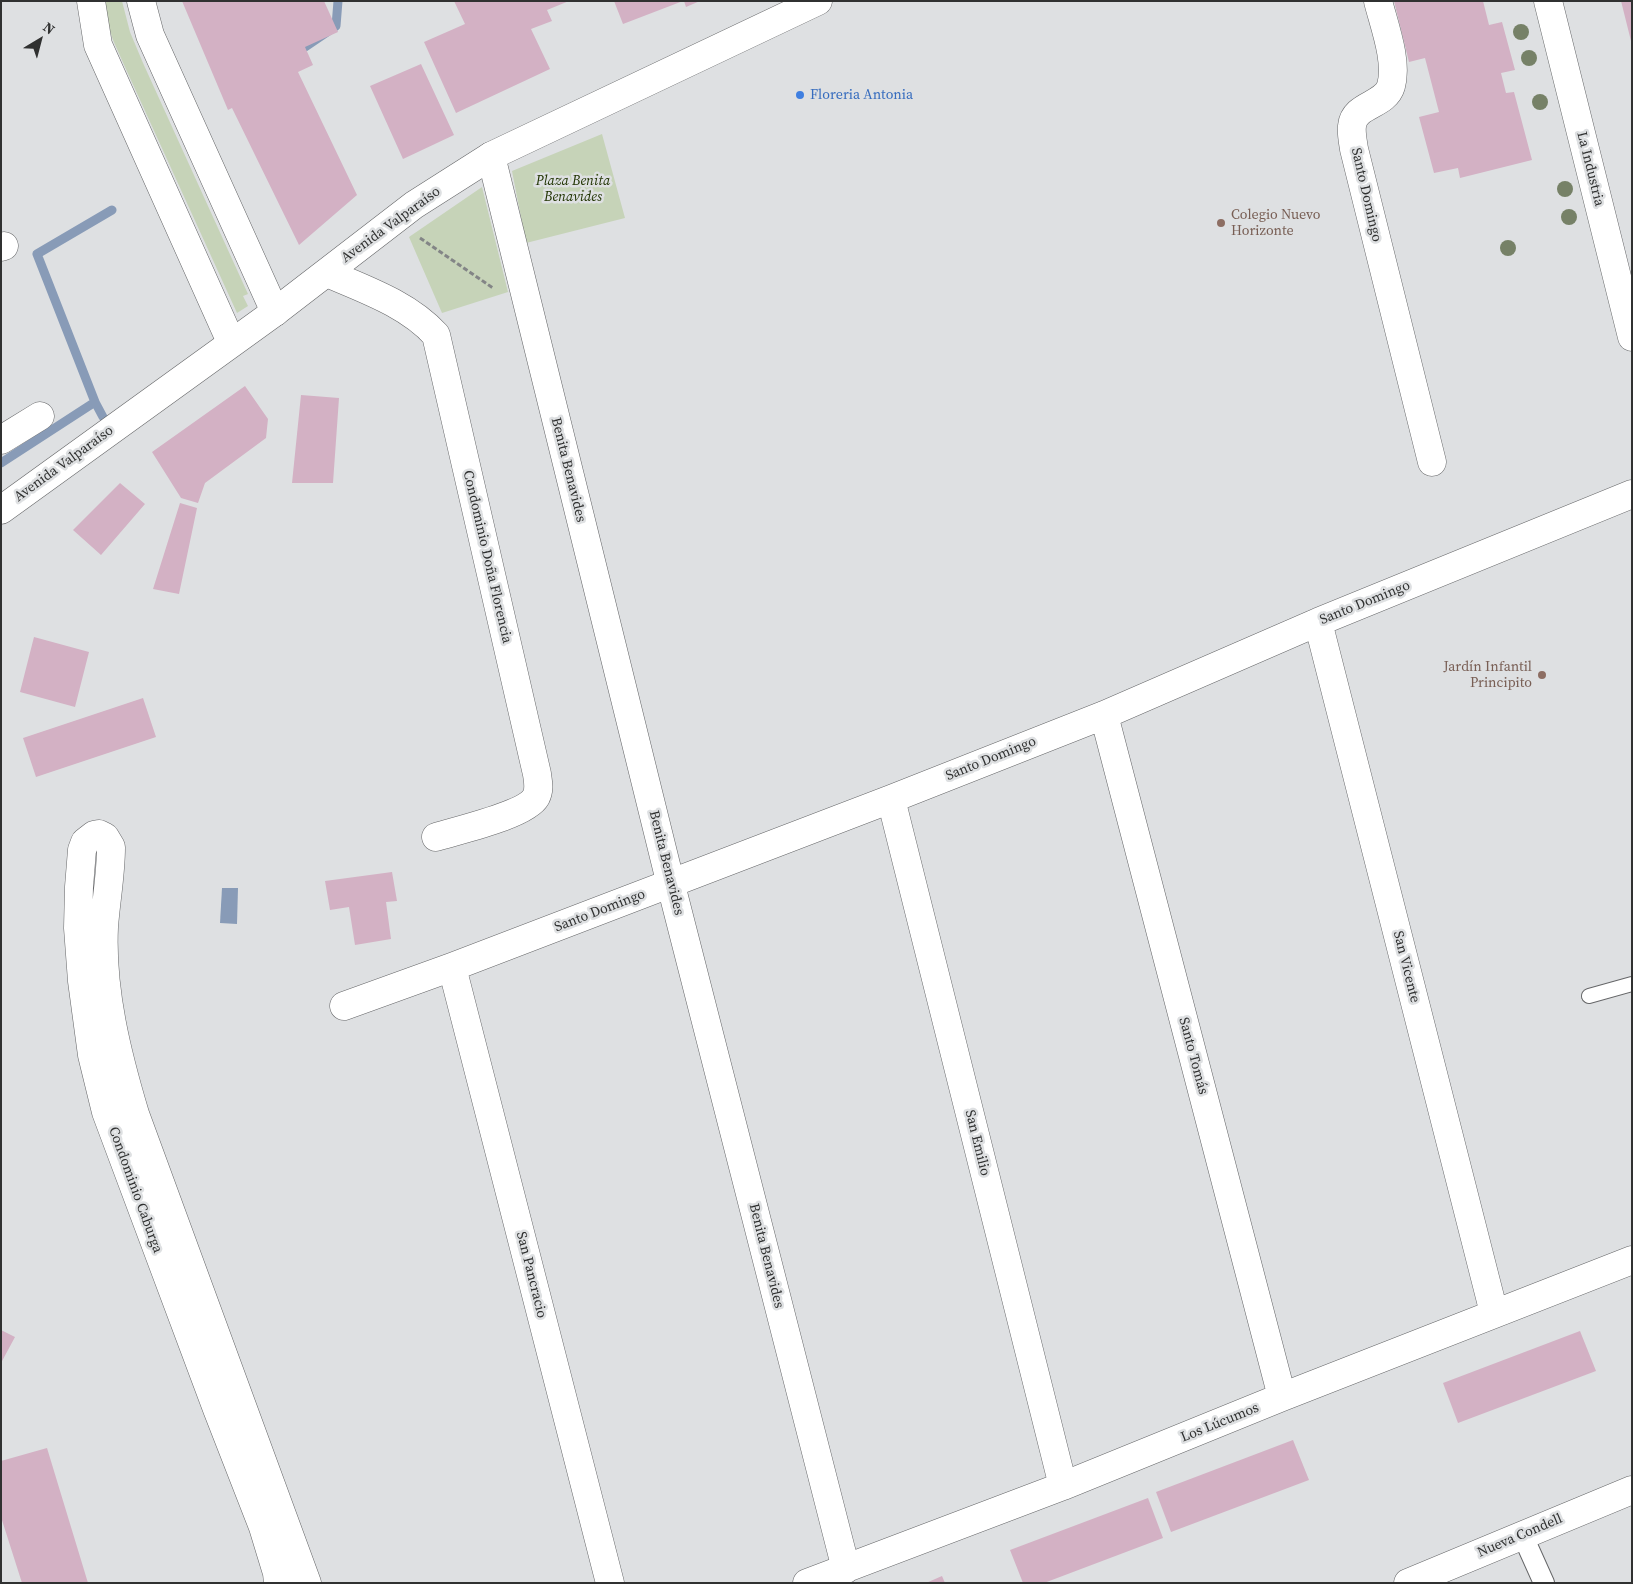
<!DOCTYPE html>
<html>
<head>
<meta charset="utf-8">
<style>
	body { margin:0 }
	#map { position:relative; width:1633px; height:1584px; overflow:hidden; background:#dee0e2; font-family:"Source Serif 4",serif }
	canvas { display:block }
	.frame { position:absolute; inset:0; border:2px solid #303131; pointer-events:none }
	.north { position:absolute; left:15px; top:15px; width:50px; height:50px; -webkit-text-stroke:4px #dee0e2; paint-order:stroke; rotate:37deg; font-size:14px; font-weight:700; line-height:20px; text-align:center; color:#303131 }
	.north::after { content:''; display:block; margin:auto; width:18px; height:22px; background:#303131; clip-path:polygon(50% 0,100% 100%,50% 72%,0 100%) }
</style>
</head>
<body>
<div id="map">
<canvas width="1633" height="1584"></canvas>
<div class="frame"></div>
<div class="north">N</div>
</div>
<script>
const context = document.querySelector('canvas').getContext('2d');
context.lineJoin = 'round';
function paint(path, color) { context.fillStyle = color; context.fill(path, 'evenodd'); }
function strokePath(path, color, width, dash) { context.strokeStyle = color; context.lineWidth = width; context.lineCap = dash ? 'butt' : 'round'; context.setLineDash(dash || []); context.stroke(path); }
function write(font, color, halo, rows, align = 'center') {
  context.font = font + ' "Source Serif 4",serif'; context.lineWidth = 5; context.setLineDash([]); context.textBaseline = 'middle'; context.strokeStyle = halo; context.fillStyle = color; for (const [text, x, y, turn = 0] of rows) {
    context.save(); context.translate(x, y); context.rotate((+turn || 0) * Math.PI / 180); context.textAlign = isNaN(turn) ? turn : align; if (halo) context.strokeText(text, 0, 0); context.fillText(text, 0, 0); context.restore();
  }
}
paint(new Path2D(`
	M100 1H122L130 32 143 63 248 294 243 296 248 306 237 313 125 67 113 40Z
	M602 134 625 218 526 243 512 171Z
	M482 187 508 292 442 313 409 237Z`), '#c6d3b8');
paint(new Path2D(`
	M222 888H238L237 924 220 923Z`), '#889bb7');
strokePath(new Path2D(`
	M305 47 336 26 338 1
	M95 402 103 417
	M1 463 95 402 37 254 112 210`), '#889bb7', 9);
paint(new Path2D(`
	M182 1H324L338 32 305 47 313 65 298 72 357 195 299 245 232 108 228 110Z
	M454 1H569L547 10 552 21 531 29 550 69 456 113 424 42 465 24Z
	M614 1H683L623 24Z
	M684 1H700L686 7Z
	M1394 1H1483L1489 25 1502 22 1515 70 1501 73 1506 93 1514 92 1532 160 1460 178 1458 168 1434 173 1419 117 1439 112 1425 58 1409 62Z
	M1621 1H1632V41H1631Z
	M421 64 454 135 403 159 370 86Z
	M245 386 268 419 266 438 205 483 198 503 181 498 152 452Z
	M301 395 339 398 333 483H292Z
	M120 483 145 504 101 555 73 530Z
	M180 503 197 508 179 594 153 589Z
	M34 637 89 652 75 707 20 692Z
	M143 698 156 737 36 777 23 738Z
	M392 872 397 901 386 902 391 939 355 945 349 907 330 910 325 881Z
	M1 1330 15 1337 1 1363Z
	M1580 1331 1596 1371 1458 1423 1443 1383Z
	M1293 1440 1309 1480 1171 1532 1156 1492Z
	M47 1448 88 1583H22L1 1517V1461Z
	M1148 1498 1163 1538 1044 1583H1023L1010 1550Z
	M942 1576 945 1583H926Z`), '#d3b1c4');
const service = new Path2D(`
	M1589 996 1632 984`);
const pedestrian = new Path2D(`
	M1522 1534 1544 1583`);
const minor = new Path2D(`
	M91 1 98 45 231 342
	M141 1 150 35 275 312
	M1378 1C1384 25 1398 61 1391 86 1385 106 1354 104 1352 126 1351 133 1353 142 1354 149L1432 462
	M1548 1 1632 337
	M491 156 671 885 846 1569
	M1 247 4 246
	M327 273C364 289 408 304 436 335L537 774C538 782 540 789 536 797 526 815 458 830 436 837
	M1 440 40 416
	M1318 622 1494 1313
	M1104 715 1282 1397
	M891 799 1063 1486
	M452 967 610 1583
	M344 1006 452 967 891 799 1104 715 1318 622 1632 494
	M278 1583 277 1573 263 1527 217 1409 106 1112 92 1055 82 981 78 928 79 887 82 850 85 842 94 835 99 834 105 837 111 847C111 874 106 900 104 927 101 990 117 1054 135 1114L307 1583
	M807 1583 1063 1486 1282 1397 1632 1260
	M1408 1583 1632 1490`);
const secondary = new Path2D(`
	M1 510 275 312 414 205 491 156 818 1`);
strokePath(service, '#656668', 16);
strokePath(pedestrian, '#656668', 22);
strokePath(minor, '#656668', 29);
strokePath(secondary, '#656668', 29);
strokePath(new Path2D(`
	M420 238 493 288`), '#838586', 3, [5, 2.5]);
strokePath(service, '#fff', 14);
strokePath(pedestrian, '#fff', 20);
strokePath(minor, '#fff', 28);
strokePath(secondary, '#fff', 28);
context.fillStyle = '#768167';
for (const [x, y] of [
	[1521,32],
	[1529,58],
	[1540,102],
	[1565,189],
	[1569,217],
	[1508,248]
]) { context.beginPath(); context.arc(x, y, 8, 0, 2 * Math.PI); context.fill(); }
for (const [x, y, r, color] of [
	[800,95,5,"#3f7fe0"],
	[1221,223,5,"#8d6e63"],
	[1542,675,5,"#8d6e63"]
]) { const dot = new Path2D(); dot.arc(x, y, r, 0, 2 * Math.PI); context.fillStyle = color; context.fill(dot); strokePath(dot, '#dee0e2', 2); }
write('14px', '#366cbe', '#dee0e2', [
	["Floreria Antonia",810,95]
], 'left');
write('14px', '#303131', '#dee0e2', [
	["La Industria",1590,169,76],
	["Santo Domingo",1366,195,77],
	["Avenida Valparaíso",391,225,-36],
	["Avenida Valparaíso",64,464,-36],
	["Benita Benavides",568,470,76],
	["Condominio Doña Florencia",487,557,77],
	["Santo Domingo",1365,603,-22],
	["Santo Domingo",991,759,-22],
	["Benita Benavides",666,863,76],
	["Santo Domingo",600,911,-21],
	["San Vicente",1406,967,76],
	["Santo Tomás",1193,1056,75],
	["San Emilio",977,1143,76],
	["Condominio Caburga",135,1190,70],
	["Benita Benavides",766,1256,76],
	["San Pancracio",531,1275,76],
	["Los Lúcumos",1220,1423,-22],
	["Nueva Condell",1520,1536,-23]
]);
write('italic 14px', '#213402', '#dee0e2', [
	["Plaza Benita",573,181],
	["Benavides",573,197]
]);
write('14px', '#785e54', '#dee0e2', [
	["Colegio Nuevo",1231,215],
	["Horizonte",1231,231],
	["Jardín Infantil",1532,667,"right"],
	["Principito",1532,683,"right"]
], 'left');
</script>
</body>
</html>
